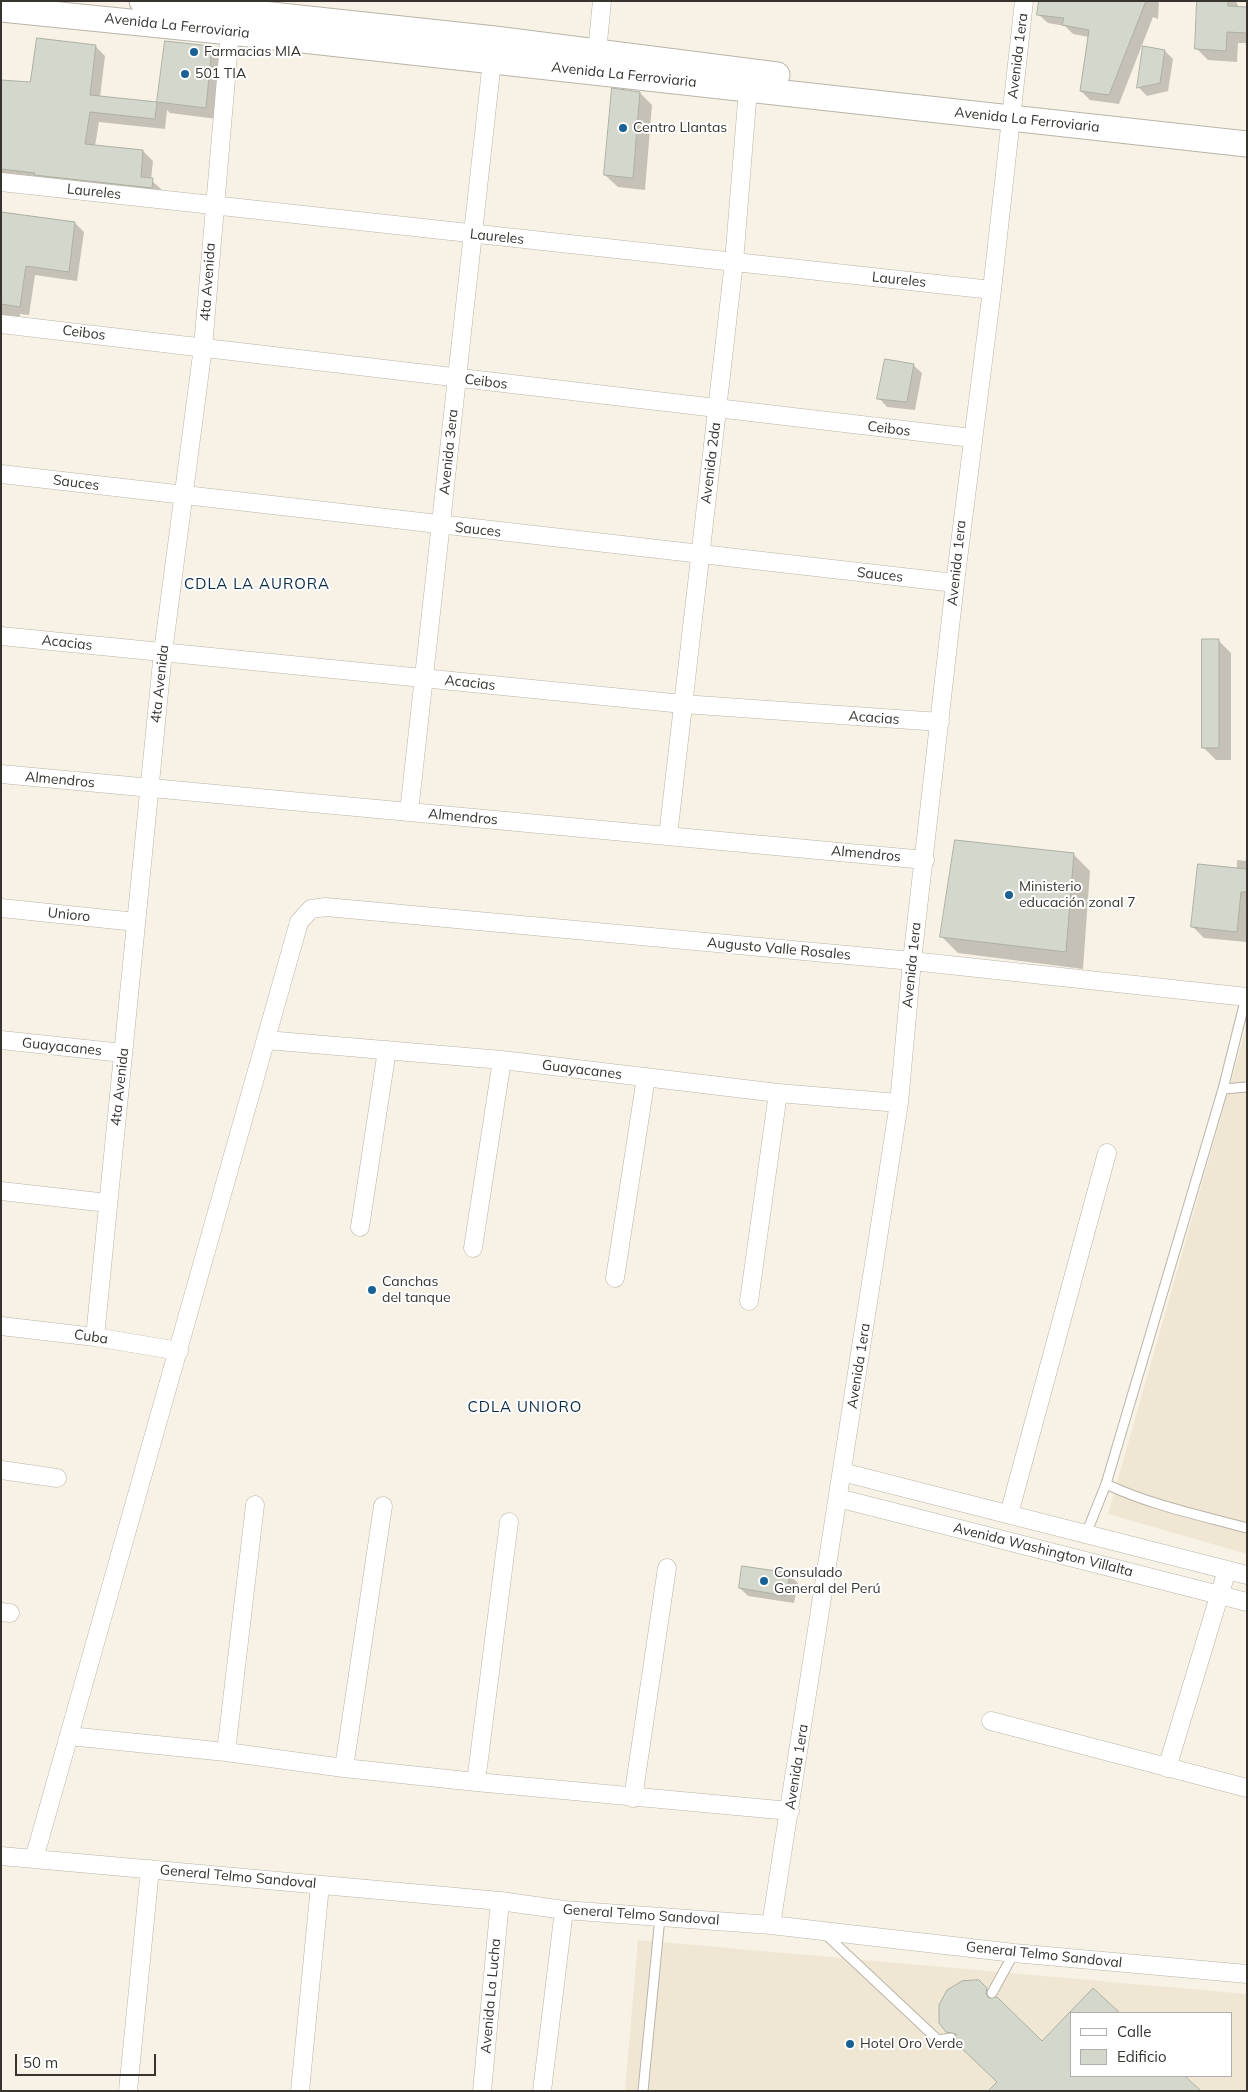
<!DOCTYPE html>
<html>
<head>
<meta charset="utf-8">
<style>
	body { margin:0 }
	#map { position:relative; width:1248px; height:2092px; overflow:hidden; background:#f7f2e5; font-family:Mulish,sans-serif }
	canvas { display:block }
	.frame { position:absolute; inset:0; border:2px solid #373430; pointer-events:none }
	.legend { position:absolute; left:1070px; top:2012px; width:162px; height:65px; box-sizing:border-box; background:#fff; border:1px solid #afaeac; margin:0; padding:6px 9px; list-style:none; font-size:15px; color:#373430 }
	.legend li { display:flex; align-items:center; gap:10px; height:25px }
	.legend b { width:25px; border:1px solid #afaeac }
	.scale { position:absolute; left:15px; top:2054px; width:141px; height:22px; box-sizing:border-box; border:2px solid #373430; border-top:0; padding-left:6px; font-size:15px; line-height:18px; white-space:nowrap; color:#373430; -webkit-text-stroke:4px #fff; paint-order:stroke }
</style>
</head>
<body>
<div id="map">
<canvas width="1248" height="2092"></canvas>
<div class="frame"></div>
<ul class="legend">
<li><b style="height:6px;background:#fff"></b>Calle</li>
<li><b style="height:14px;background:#d4d7cb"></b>Edificio</li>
</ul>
<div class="scale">50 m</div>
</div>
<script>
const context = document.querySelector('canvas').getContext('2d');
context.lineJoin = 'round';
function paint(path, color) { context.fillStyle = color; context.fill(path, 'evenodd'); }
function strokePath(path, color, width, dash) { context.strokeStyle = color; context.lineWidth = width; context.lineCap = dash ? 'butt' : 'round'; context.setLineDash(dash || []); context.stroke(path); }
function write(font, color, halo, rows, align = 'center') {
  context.font = font + ' Mulish,sans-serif'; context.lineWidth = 4; context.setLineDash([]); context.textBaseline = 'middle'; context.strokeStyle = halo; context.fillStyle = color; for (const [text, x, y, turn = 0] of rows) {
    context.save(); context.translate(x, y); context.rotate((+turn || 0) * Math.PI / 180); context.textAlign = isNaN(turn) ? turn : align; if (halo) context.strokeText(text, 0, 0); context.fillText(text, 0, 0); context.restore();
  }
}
paint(new Path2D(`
	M1247 1025V1554L1108 1514Z
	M638 1940 1247 1994V2091H625ZM1072 2013H1232V2076H1072Z`), '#efe7d4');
paint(new Path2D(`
	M1040 1H1159L1158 19 1153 17 1119 104 1090 100 1081 91 1089 37 1073 34 1065 26 1048 23 1038 14Z
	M1199 1H1236L1239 8H1247V43H1238L1237 62 1208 60 1197 49Z
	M166 42 211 47 223 59 217 119 170 113 167 110 165 129 99 122 95 146 143 151 153 161 151 180 162 190 161 197 1 185V81L31 84 95 46 105 56 100 97 158 103Z
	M1145 48 1165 51 1173 59 1168 91 1147 96 1139 88Z
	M640 93 652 105 645 190 618 187 605 175Z
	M1 212 75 223 84 232 77 281 35 275 29 315 20 314 19 323 1 325Z
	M913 365 922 373 915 410 887 407 879 398Z
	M1218 640 1231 653V760H1216L1204 748Z
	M1073 854 1090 871 1083 969 958 953 941 936Z
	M1237 860 1247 861V942L1204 938 1192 926 1237 869Z
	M789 1575 798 1583 794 1603 748 1596 740 1588Z
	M979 1982 1042 2042 1093 1990 1118 2013H1072V2076H1183L1199 2091 998 2082 947 2032Z`), '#0003');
const building = new Path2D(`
	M1039 1H1146L1109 95 1080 91 1089 30 1062 25 1064 18 1037 15Z
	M1197 1H1228V6L1247 7V33L1227 32 1226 51 1195 49Z
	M37 38 96 45 90 95 157 102 155 119 90 112 85 144 143 150 141 177 153 178 152 188 34 175 35 173 1 169V80L30 82Z
	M165 41 212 46 206 108 157 102Z
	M1143 46 1165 50 1160 83 1137 88Z
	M612 88 640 92 633 178 604 175Z
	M1 212 75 222 69 272 26 266 20 307 1 304Z
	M885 359 914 364 907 402 877 399Z
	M1202 639H1219V748H1202Z
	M955 840 1074 853 1066 952 940 937Z
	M1198 864 1247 869V892H1241L1237 932 1191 927Z
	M742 1566 790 1573 786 1596 739 1588Z
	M979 1980 987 1988 986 1994 989 1998 997 1997 1042 2041 1093 1988 1120 2013H1072V2076H1185L1201 2091H988L997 2082 955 2042 956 2034 946 2032 939 2023V2005L947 1990 962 1981Z`);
paint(building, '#d4d7cb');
strokePath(building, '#acb0a3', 1);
const service = new Path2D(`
	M1247 1087 1223 1089 1106 1484C1150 1505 1199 1515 1247 1528
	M1223 1089 1246 997
	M1086 1534 1106 1484
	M824 1933 938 2040 951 2038
	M992 1993 1014 1953
	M643 2091 660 1917`);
const minor = new Path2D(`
	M597 52 602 1
	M1 182 992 290
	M1 324 972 438
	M1 474 955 583
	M1 636 683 704 940 722
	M1 774 925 860
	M409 812 492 61
	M668 836 734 262 748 89
	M1 908 136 922
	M1 1040 123 1053
	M266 1040 502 1060 778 1093 899 1103
	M1 1191 108 1203
	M360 1227 387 1050
	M473 1248 502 1060
	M615 1278 646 1077
	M749 1301 778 1093
	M1 1326 95 1337 179 1351
	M95 1337 163 652 203 347 230 32
	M1 1470 57 1478
	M842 1472 1247 1575
	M838 1498 1247 1602
	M1009 1514 1107 1153
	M1 1612 10 1613
	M991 1721 1247 1788
	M69 1736 226 1752 344 1768 476 1782 790 1811
	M226 1752 255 1505
	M344 1768 383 1506
	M1167 1768 1227 1570
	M476 1782 509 1522
	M633 1798 667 1568
	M1 1856 500 1901 564 1910 771 1925 1014 1953 1247 1974
	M34 1859 299 922 311 909 326 907 912 961 1247 997
	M771 1925 899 1103 912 961 955 583 992 290 1024 1
	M128 2091 150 1869
	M300 2091 320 1885
	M482 2091 500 1901
	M542 2091 564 1910`);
const secondary = new Path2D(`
	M142 1 495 39 777 75
	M1 9 230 32 1247 144`);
strokePath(service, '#b9b4a8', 11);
strokePath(minor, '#b9b4a8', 19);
strokePath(secondary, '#b9b4a8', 27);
strokePath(service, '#fff', 9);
strokePath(minor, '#fff', 18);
strokePath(secondary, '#fff', 25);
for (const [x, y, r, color] of [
	[194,52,5,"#196195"],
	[185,74,5,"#196195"],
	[623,128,5,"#196195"],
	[1009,895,5,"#196195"],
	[372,1290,5,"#196195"],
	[764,1581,5,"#196195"],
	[850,2044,5,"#196195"]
]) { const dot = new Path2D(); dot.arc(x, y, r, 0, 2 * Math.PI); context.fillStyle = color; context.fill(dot); strokePath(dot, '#fff', 2); }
write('14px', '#373430', '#fff', [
	["Avenida La Ferroviaria",177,26,6],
	["Avenida 1era",1018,56,-83],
	["Avenida La Ferroviaria",624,75,6],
	["Avenida La Ferroviaria",1027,120,6],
	["Laureles",94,192,6],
	["Laureles",497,237,6],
	["Laureles",899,280,6],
	["4ta Avenida",208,282,-86],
	["Ceibos",84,333,7],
	["Ceibos",486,382,7],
	["Ceibos",889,429,7],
	["Avenida 3era",449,452,-84],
	["Avenida 2da",711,463,-83],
	["Sauces",76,483,7],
	["Sauces",478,530,6],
	["Avenida 1era",957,563,-84],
	["Sauces",880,575,6],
	["Acacias",67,643,6],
	["Acacias",470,683,6],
	["4ta Avenida",160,684,-84],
	["Acacias",874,718,4],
	["Almendros",60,780,5],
	["Almendros",463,817,5],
	["Almendros",866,854,5],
	["Unioro",69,915,6],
	["Augusto Valle Rosales",779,949,5],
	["Avenida 1era",912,965,-84],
	["Guayacanes",62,1047,6],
	["Guayacanes",582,1070,7],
	["4ta Avenida",120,1087,-84],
	["Cuba",91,1337,8],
	["Avenida 1era",859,1366,-81],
	["Avenida Washington Villalta",1043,1550,14],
	["Avenida 1era",797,1767,-81],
	["General Telmo Sandoval",238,1877,5],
	["General Telmo Sandoval",641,1915,4],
	["General Telmo Sandoval",1044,1955,6],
	["Avenida La Lucha",491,1996,-85]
]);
write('14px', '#373430', '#fff', [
	["Farmacias MIA",204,52],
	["501 TIA",195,74],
	["Centro Llantas",633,128],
	["Ministerio",1019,887],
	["educación zonal 7",1019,903],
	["Canchas",382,1282],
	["del tanque",382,1298],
	["Consulado",774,1573],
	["General del Perú",774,1589],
	["Hotel Oro Verde",860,2044]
], 'left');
context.letterSpacing = '1px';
write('15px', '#0b2c46', '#fff', [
	["CDLA LA AURORA",257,584],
	["CDLA UNIORO",525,1407]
]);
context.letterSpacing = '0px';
</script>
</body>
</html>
